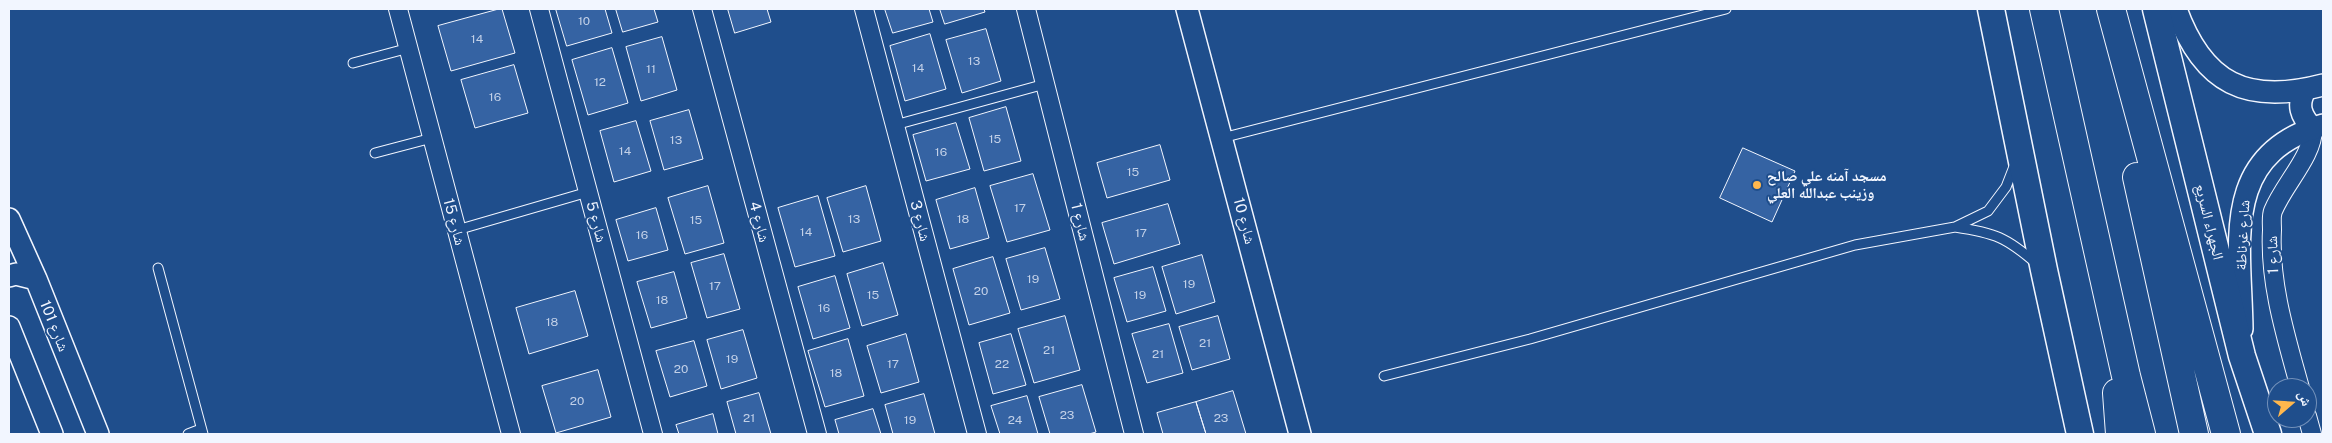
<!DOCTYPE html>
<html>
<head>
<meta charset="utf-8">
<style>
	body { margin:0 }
	#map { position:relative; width:2332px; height:443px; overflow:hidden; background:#1f4e8c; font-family:"Public Sans","Noto Naskh Arabic",sans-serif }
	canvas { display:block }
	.frame { position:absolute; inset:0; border:10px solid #f2f6ff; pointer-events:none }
	.north { position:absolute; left:2267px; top:378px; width:50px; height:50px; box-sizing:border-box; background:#1f4e8c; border:1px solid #7391ba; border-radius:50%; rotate:71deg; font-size:14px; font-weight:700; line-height:20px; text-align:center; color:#f2f6ff }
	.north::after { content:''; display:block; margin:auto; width:18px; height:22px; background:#ffb74d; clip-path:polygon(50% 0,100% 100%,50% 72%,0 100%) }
</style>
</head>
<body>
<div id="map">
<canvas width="2332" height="443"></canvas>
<div class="frame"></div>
<div class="north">ش</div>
</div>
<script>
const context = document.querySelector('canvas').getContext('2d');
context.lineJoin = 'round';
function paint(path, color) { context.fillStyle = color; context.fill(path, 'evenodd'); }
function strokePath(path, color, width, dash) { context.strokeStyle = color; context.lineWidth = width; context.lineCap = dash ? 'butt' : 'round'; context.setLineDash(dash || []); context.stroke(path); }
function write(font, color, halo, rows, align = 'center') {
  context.font = font + ' "Public Sans","Noto Naskh Arabic",sans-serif'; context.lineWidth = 4; context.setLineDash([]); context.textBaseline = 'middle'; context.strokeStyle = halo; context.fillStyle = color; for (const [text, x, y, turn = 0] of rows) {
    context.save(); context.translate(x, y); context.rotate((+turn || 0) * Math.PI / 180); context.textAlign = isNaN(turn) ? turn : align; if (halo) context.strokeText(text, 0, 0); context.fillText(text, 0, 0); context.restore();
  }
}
const building = new Path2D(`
	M499 9H502L515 53 451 71 438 26Z
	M556 9H605L612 33 567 46Z
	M616 9H654L658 22 623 32Z
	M728 9H767L771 22 735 33Z
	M885 9H929L933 22 893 33Z
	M940 9H984L985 12 945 24Z
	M986 29 1001 81 962 93 946 40Z
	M930 34 946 89 905 101 890 46Z
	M662 37 677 90 641 101 626 47Z
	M612 48 628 103 588 115 572 60Z
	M514 65 528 113 475 128 461 80Z
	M1006 107 1021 161 984 171 969 118Z
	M689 110 703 159 664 170 650 121Z
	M636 121 651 171 614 182 600 131Z
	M956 123 970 169 926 181 913 135Z
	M1160 145 1170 180 1107 198 1097 163Z
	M1743 148 1795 171 1772 222 1720 198Z
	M1033 174 1050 230 1007 242 990 186Z
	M708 186 724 243 685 254 668 198Z
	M866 186 881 241 843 252 827 198Z
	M975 188 989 238 950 249 936 200Z
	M818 196 835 256 795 267 778 208Z
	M1168 204 1180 244 1114 264 1102 223Z
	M656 208 668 250 628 261 616 220Z
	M1045 248 1060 299 1021 310 1006 259Z
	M724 254 740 309 707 318 691 263Z
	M1202 255 1215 302 1176 314 1162 267Z
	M993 257 1010 313 969 325 953 269Z
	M883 263 898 315 862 326 847 274Z
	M1153 267 1166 311 1127 322 1114 278Z
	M674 272 687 318 651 328 637 282Z
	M835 276 850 328 813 339 798 287Z
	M575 291 588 336 529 354 516 308Z
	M1065 316 1080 370 1034 383 1018 329Z
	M1218 316 1230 359 1192 370 1179 327Z
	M1169 324 1183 373 1147 383 1132 334Z
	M743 330 757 378 721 389 707 340Z
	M906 334 919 382 881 393 867 346Z
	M1011 334 1026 385 993 394 979 343Z
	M848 339 864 396 825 407 808 351Z
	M694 341 707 386 670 397 656 351Z
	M598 370 611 417 556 433 542 386Z
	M1082 385 1096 432 1089 434H1050L1039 397Z
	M1233 391 1246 434H1206L1196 402Z
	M759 393 771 434H736L727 402Z
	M924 394 935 434H893L885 405Z
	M1027 396 1038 434H1000L991 406Z
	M1196 402 1206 434H1163L1157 413Z
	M873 409 881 434H839L835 420Z
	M713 414 718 434H679L676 425Z`);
paint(building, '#3563a3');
strokePath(building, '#f2f6ff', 1);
const service = new Path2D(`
	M353 63 409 48
	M895 125 1045 84
	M1222 138 1726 9
	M375 153 432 138
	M1955 227C1995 233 2006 237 2037 264
	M457 230 588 192
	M158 268 203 434
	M1384 376 1530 339 1855 245 1955 227 1988 211 2006 187 2015 164
	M188 434 201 429`);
const minor = new Path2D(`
	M398 9 511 434
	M539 9 653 434
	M702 9 817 434
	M864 9 977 434
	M1026 9 1134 434
	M2300 388C2286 337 2269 283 2272 230 2272 224 2271 216 2273 211 2284 184 2313 156 2313 129
	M2307 416 2312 434`);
const tertiary = new Path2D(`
	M1187 9 1300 434
	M2176 9C2203 84 2247 105 2323 85
	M2306 89C2296 105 2301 116 2313 129
	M9 219 36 279 98 434
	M9 276 16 274 36 279
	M9 327 52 434
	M2242 329C2241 244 2219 155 2323 125`);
const primary = new Path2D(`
	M1991 9 2044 270 2080 434
	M2156 9 2242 356 2268 434`);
const motorway = new Path2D(`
	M2044 9 2126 376 2141 434
	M2111 9 2226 434
	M2137 177 2194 434
	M2117 393 2120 434`);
strokePath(service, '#f2f6ff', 11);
strokePath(minor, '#f2f6ff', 20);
strokePath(tertiary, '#f2f6ff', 24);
strokePath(primary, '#f2f6ff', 29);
strokePath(motorway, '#f2f6ff', 30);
strokePath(service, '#1f4e8c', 9);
strokePath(minor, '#1f4e8c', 18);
strokePath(tertiary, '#1f4e8c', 21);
strokePath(primary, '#1f4e8c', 26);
strokePath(motorway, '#1f4e8c', 28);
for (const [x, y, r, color] of [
	[1757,185,5,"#ffb74d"]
]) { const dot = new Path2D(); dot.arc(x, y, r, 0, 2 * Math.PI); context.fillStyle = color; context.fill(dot); strokePath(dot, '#1f4e8c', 2); }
write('12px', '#c3d1e8', null, [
	["10",584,21],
	["14",477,39],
	["13",974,61],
	["14",918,68],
	["11",651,69],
	["12",600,82],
	["16",495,97],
	["15",995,139],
	["13",676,140],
	["14",625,151],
	["16",941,152],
	["15",1133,172],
	["17",1020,208],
	["13",854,219],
	["18",963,219],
	["15",696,220],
	["14",806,232],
	["17",1141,233],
	["16",642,235],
	["19",1033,279],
	["19",1189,284],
	["17",715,286],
	["20",981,291],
	["15",873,295],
	["19",1140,295],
	["18",662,300],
	["16",824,308],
	["18",552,322],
	["21",1205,343],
	["21",1049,350],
	["21",1158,354],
	["19",732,359],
	["17",893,364],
	["22",1002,364],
	["20",681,369],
	["18",836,373],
	["20",577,401],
	["23",1067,415],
	["21",749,418],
	["23",1221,418],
	["19",910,420],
	["24",1015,420]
]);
write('bold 15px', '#f2f6ff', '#1f4e8c', [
	["مسجد آمنه علي صالح",1767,176],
	["وزينب عبدالله العلي",1767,193]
], 'left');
write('15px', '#f2f6ff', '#1f4e8c', [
	["شارع 3",920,221,75],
	["شارع 10",1244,221,75],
	["شارع 15",454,222,75],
	["شارع 5",596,222,75],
	["شارع 4",759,222,75],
	["شارع 1",1080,222,76],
	["الجهراء السريع",2209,222,76],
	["شارع غرناطة",2243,235,-87],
	["شارع 1",2273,255,-92],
	["شارع 101",54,326,68]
]);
</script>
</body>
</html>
